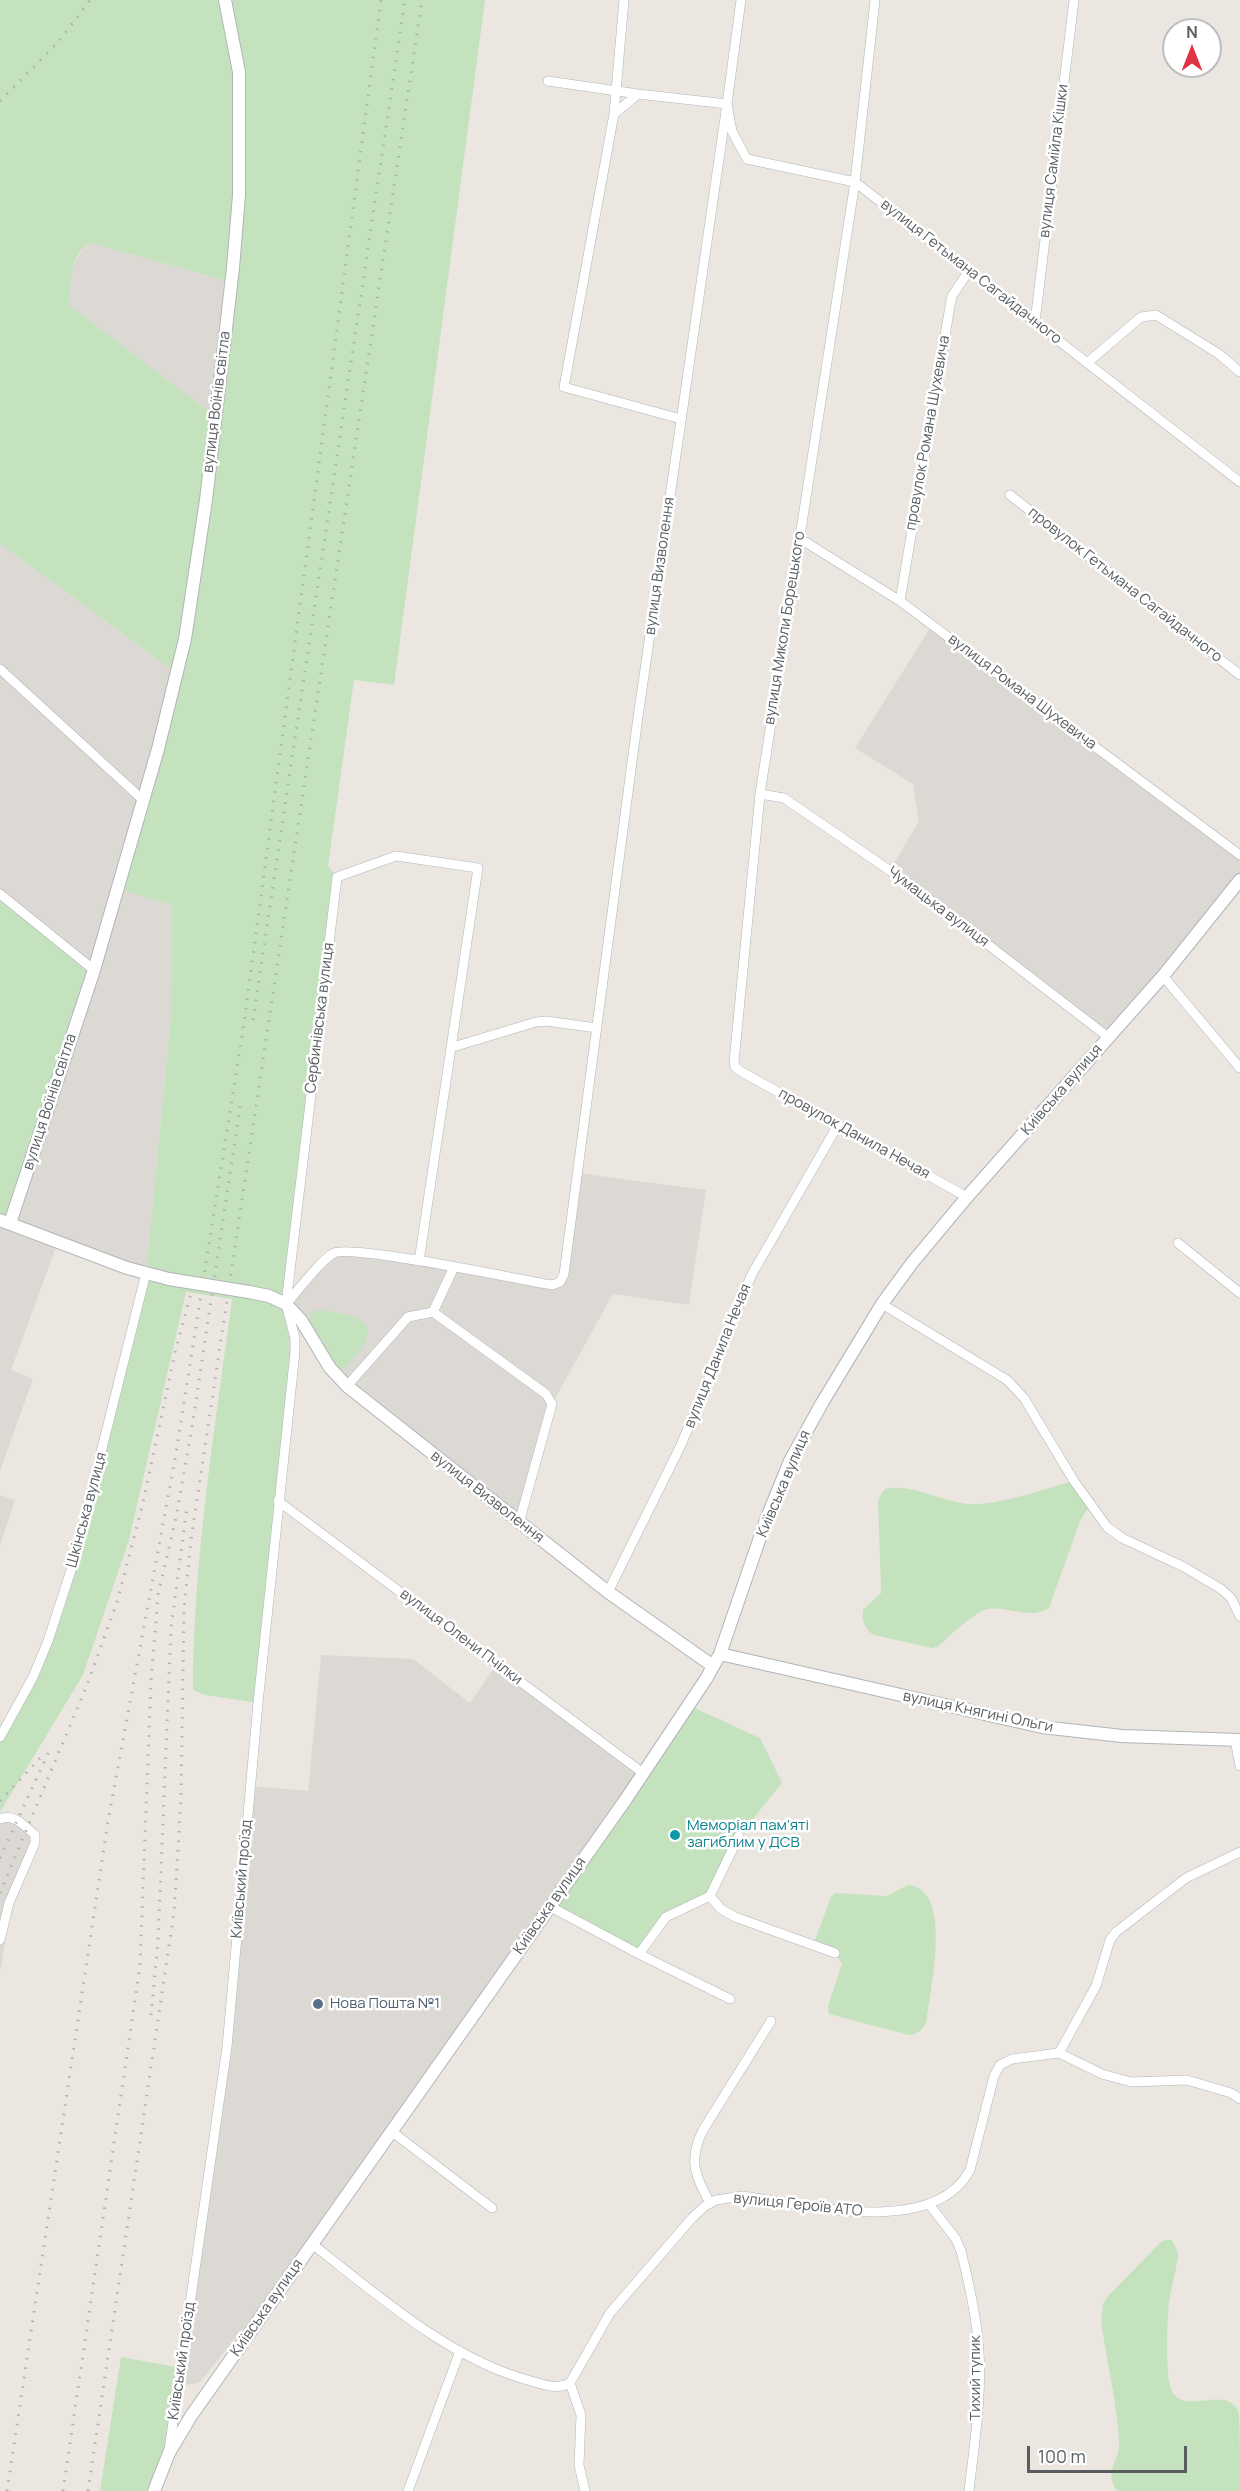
<!DOCTYPE html>
<html>
<head>
<meta charset="utf-8">
<style>
	body { margin:0 }
	#map { position:relative; width:1240px; height:2491px; overflow:hidden; background:#ebe7e0; font-family:Manrope,sans-serif }
	canvas { display:block }
	.north { position:absolute; left:1162px; top:18px; width:60px; height:60px; box-sizing:border-box; background:#fff; border:2px solid #bdbebf; border-radius:50%; rotate:0deg; font-size:16px; font-weight:700; line-height:24px; text-align:center; color:#595d60 }
	.north::after { content:''; display:block; margin:auto; width:21px; height:27px; background:#df3244; clip-path:polygon(50% 0,100% 100%,50% 72%,0 100%) }
	.scale { position:absolute; left:1027px; top:2446px; width:160px; height:27px; box-sizing:border-box; border:3px solid #595d60; border-top:0; padding-left:8px; font-size:18px; line-height:21px; white-space:nowrap; color:#595d60; -webkit-text-stroke:4px #fff; paint-order:stroke }
</style>
</head>
<body>
<div id="map">
<canvas width="1240" height="2491"></canvas>
<div class="north">N</div>
<div class="scale">100 m</div>
</div>
<script>
const context = document.querySelector('canvas').getContext('2d');
context.lineJoin = 'round';
function paint(path, color) { context.fillStyle = color; context.fill(path, 'evenodd'); }
function strokePath(path, color, width, dash) { context.strokeStyle = color; context.lineWidth = width; context.lineCap = dash ? 'butt' : 'round'; context.setLineDash(dash || []); context.stroke(path); }
function write(font, color, halo, rows, align = 'center') {
  context.font = font + ' Manrope,sans-serif'; context.lineWidth = 5; context.setLineDash([]); context.textBaseline = 'middle'; context.strokeStyle = halo; context.fillStyle = color; for (const [text, x, y, turn = 0] of rows) {
    context.save(); context.translate(x, y); context.rotate((+turn || 0) * Math.PI / 180); context.textAlign = isNaN(turn) ? turn : align; if (halo) context.strokeText(text, 0, 0); context.fillText(text, 0, 0); context.restore();
  }
}
paint(new Path2D(`
	M87 244H94L231 282 215 417 69 305 71 270 83 248Z
	M0 544 178 674 117 889 172 905 171 1015 146 1273 58 1242 11 1370 33 1379 0 1471Z
	M932 625 1240 855V880L1108 1037 890 870 919 821 913 784 855 748Z
	M578 1173 706 1190 689 1305 613 1294 552 1404 519 1523 347 1386 286 1304 335 1253 560 1282Z
	M0 1495 15 1500 0 1545Z
	M321 1655 413 1659 470 1703 497 1664 643 1773 312 2244 199 2383 187 2385 182 2379 227 2047 251 1786 308 1791Z
	M6 1816 35 1835 14 1889 2 1937 6 1938 0 1973V1819Z`), '#dcd9d4');
paint(new Path2D(`
	M0 0H485L394 685 354 680 328 866 337 877 286 1303 295 1338 258 1703 205 1695 193 1690C193 1559 215 1429 232 1299L186 1292 129 1540 83 1675 0 1812V1737L48 1641 146 1273 171 1015 172 905 117 889 178 674 0 544ZM87 244H94L231 282 215 416 69 305C71 284 69 259 87 244Z
	M0 894 94 970 10 1223 0 1220Z
	M319 1310C330 1312 346 1313 357 1318 386 1332 348 1364 337 1375L307 1328 312 1312Z
	M1074 1481 1091 1503 1080 1521 1049 1608C1032 1620 1007 1606 988 1609 976 1611 948 1637 939 1646L932 1648 874 1635C864 1629 862 1621 863 1610L881 1593V1587L878 1501 881 1494 885 1489C912 1482 947 1505 975 1504 1008 1503 1043 1489 1074 1481Z
	M688 1705 760 1738 782 1783 739 1836 710 1896 671 1914 639 1954 549 1906Z
	M908 1885C954 1888 930 1989 927 2019 924 2028 920 2034 909 2035L829 2014 828 2006 842 1964 835 1953 813 1945 831 1897 836 1893 887 1896Z
	M1165 2240H1172C1175 2245 1178 2251 1178 2257 1176 2272 1171 2287 1169 2302 1167 2323 1166 2361 1169 2381 1176 2424 1226 2380 1239 2413 1240 2425 1240 2475 1240 2491H1117C1103 2468 1120 2463 1119 2442 1117 2403 1107 2362 1101 2322L1103 2304 1108 2296 1161 2242Z
	M121 2357 181 2368 169 2453 154 2491H100Z`), '#c4e2bd');
const minor = new Path2D(`
	M624 0 614 114 638 94 727 104
	M741 0 727 104 732 131 747 159 855 182 1240 482
	M875 0 855 182 760 794 734 1062 735 1067 742 1072 967 1197
	M548 81 638 94
	M614 114 564 387 681 419
	M1035 322 1074 0
	M1087 363 1141 317 1156 315 1219 354 1240 372
	M1010 495 1240 675
	M799 538 900 601 1240 855
	M900 601 950 306 952 296 969 271
	M0 669 143 800
	M760 794 784 798 908 883 1108 1037
	M0 894 94 970
	M1163 976 1240 1068
	M453 1047 536 1022 546 1021 597 1028
	M1178 1243 1240 1293
	M286 1304C299 1290 318 1262 334 1253 352 1244 521 1280 552 1285L560 1282 564 1274 638 717 727 104
	M882 1304 1007 1380 1024 1398 1074 1481 1107 1527 1122 1538 1184 1567 1221 1589 1231 1598 1240 1616
	M433 1312 454 1267
	M347 1386 408 1317 433 1312 546 1394 552 1404 519 1523
	M278 1501 643 1773
	M608 1592 681 1445 752 1274 838 1125
	M0 1737 33 1677 48 1641 73 1564 146 1273
	M1235 1740 1240 1766
	M0 1819C15 1813 24 1826 35 1835V1843L9 1903 0 1940
	M710 1896 739 1836
	M549 1906 639 1954 666 1917 710 1896 721 1909 735 1917 835 1953
	M639 1954 730 1999
	M1059 2053 1096 1986 1110 1940 1116 1932 1186 1878 1240 1852
	M391 2131 492 2208
	M710 2203C695 2176 688 2160 703 2130L771 2021
	M929 2204 956 2239 961 2251C969 2283 977 2318 979 2352 982 2398 974 2445 969 2491
	M312 2244C378 2295 450 2360 531 2381 545 2385 557 2390 570 2383
	M570 2383 610 2313 692 2218 705 2206 716 2200 743 2196C805 2205 934 2238 970 2170L994 2076 1000 2065 1012 2059 1059 2053 1102 2074 1131 2082 1187 2080 1231 2093 1240 2099
	M570 2383 581 2415 579 2465 585 2491
	M169 2450 227 2047 258 1703 295 1352V1338L286 1304 337 877 396 856 478 868 419 1261
	M408 2491 460 2351`);
const tertiary = new Path2D(`
	M0 1220 127 1268 169 1279
	M10 1223 94 970 158 749 185 639 206 500 233 268 239 195V72L225 0
	M249 1292 269 1296 286 1304 301 1320 330 1368 347 1386 608 1592 713 1666
	M720 1654 1042 1727 1122 1736 1240 1740
	M154 2491 169 2453 191 2416 626 1799 706 1679 720 1654 766 1520 790 1461 822 1403 882 1304 912 1263 967 1197 1163 976 1240 880`);
strokePath(minor, '#b1b4b7', 10);
strokePath(tertiary, '#b1b4b7', 14);
strokePath(minor, '#fff', 9);
strokePath(tertiary, '#fff', 12);
strokePath(new Path2D(`
	M0 101 60 40 90 0
	M253 1020 405 0
	M0 1801 41 1757
	M0 1858 51 1747
	M0 1893 87 1685 117 1602 143 1503 176 1348 197 1272
	M151 2015 158 1942 171 1628 187 1507
	M7 2491 108 1821 175 1459 244 1023 381 0
	M63 2491 140 1966 151 1681 158 1595 176 1518 193 1421 241 1100
	M88 2491 174 1912 181 1801 184 1609 191 1540 422 0`), '#afb0b0', 3, [1.5, 8]);
const tertiaryBridge = new Path2D(`
	M169 1279 249 1292`);
strokePath(tertiaryBridge, '#b1b4b7', 14, []);
strokePath(tertiaryBridge, '#fff', 12);
for (const [x, y, r, color] of [
	[675,1835,6,"#0f9aa8"],
	[318,2004,6,"#5c6f8a"]
]) { const dot = new Path2D(); dot.arc(x, y, r, 0, 2 * Math.PI); context.fillStyle = color; context.fill(dot); strokePath(dot, '#fff', 2); }
write('15px', '#595d60', '#fff', [
	["вулиця Самійла Кішки",1054,161,-83],
	["вулиця Гетьмана Сагайдачного",971,272,38],
	["вулиця Воїнів світла",217,402,-83],
	["провулок Романа Шухевича",928,433,-80],
	["вулиця Визволення",660,566,-82],
	["провулок Гетьмана Сагайдачного",1125,585,38],
	["вулиця Миколи Борецького",785,628,-81],
	["вулиця Романа Шухевича",1022,692,37],
	["Чумацька вулиця",938,907,37],
	["Сербинівська вулиця",320,1018,-83],
	["Київська вулиця",1062,1090,-49],
	["вулиця Воїнів світла",50,1102,-72],
	["провулок Данила Нечая",854,1134,29],
	["вулиця Данила Нечая",718,1356,-68],
	["Київська вулиця",784,1484,-67],
	["вулиця Визволення",487,1497,38],
	["Шкінська вулиця",87,1510,-75],
	["вулиця Олени Пчілки",461,1637,37],
	["вулиця Княгині Ольги",978,1712,12],
	["Київський проїзд",242,1879,-85],
	["Київська вулиця",550,1906,-55],
	["вулиця Героїв АТО",798,2205,6],
	["Київська вулиця",267,2308,-55],
	["Київський проїзд",182,2361,-82],
	["Тихий тупик",976,2378,-90]
]);
write('15px', '#0d838f', '#fff', [
	["Меморіал пам'яті",687,1826],
	["загиблим у ДСВ",687,1843]
], 'left');
write('15px', '#4e5e75', '#fff', [
	["Нова Пошта №1",330,2004]
], 'left');
</script>
</body>
</html>
